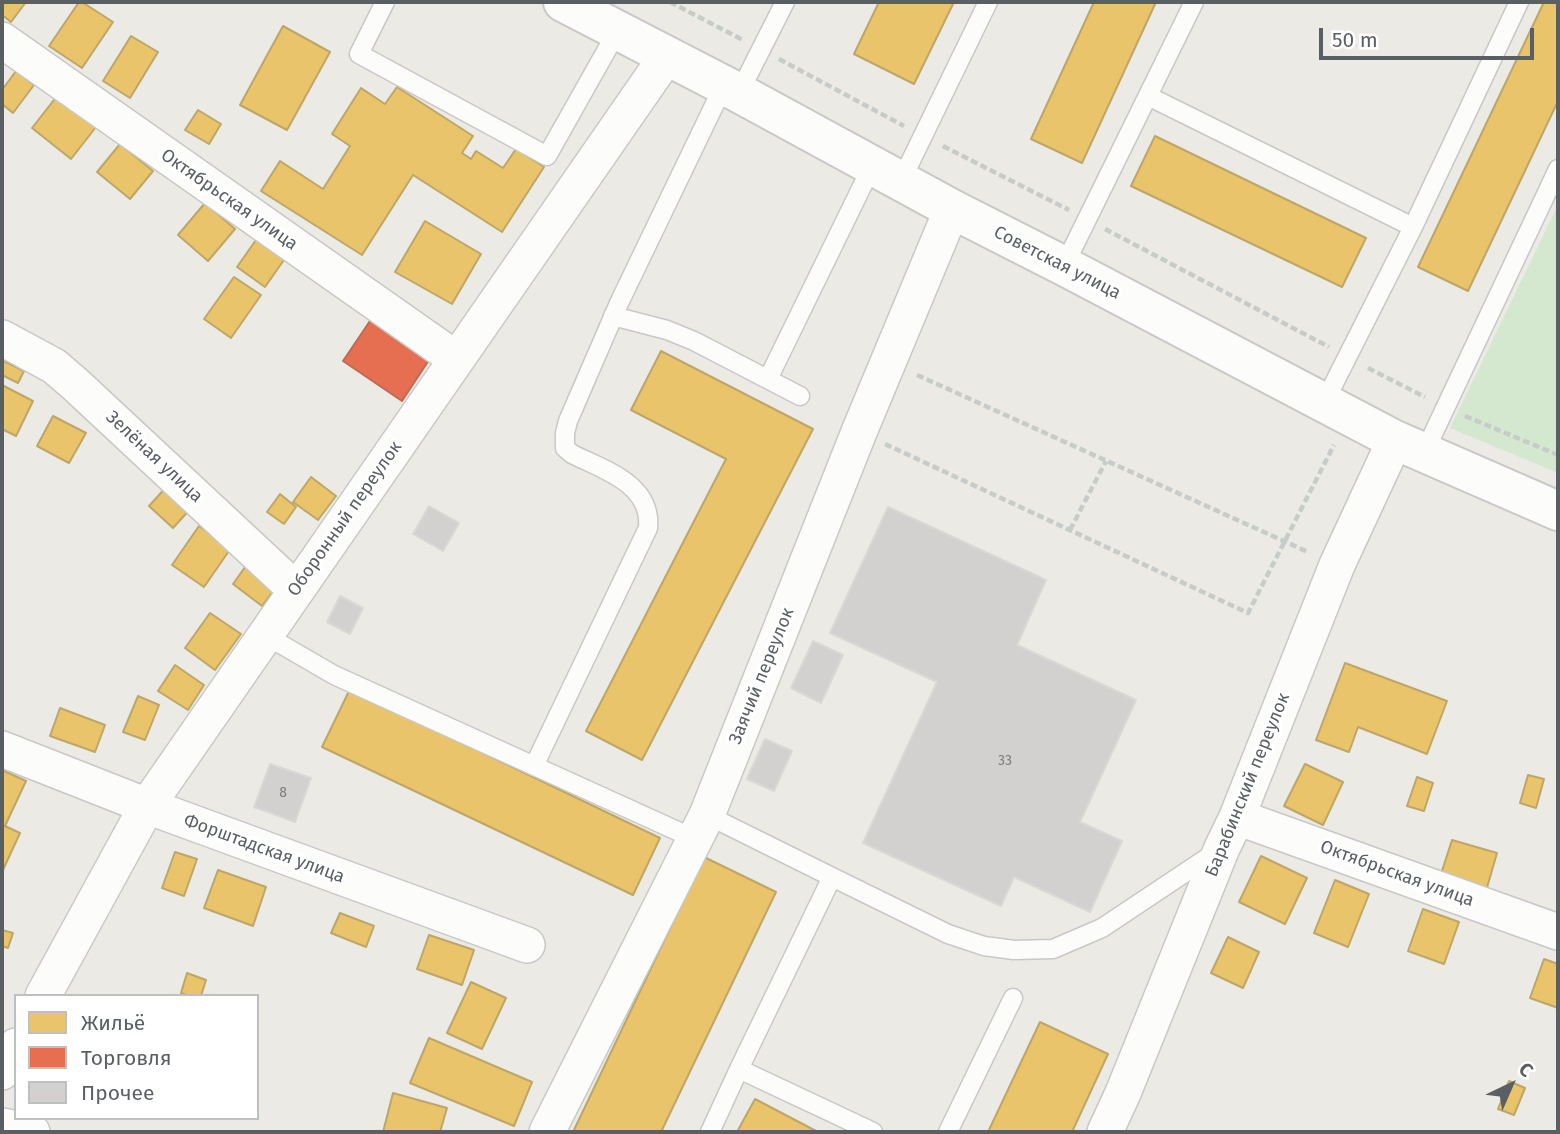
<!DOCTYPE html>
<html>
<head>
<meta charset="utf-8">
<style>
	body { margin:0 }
	#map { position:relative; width:1560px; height:1134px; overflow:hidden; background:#ebeae5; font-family:"Fira Sans",sans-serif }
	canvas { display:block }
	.frame { position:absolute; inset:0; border:4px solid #5a5f63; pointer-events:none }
	.legend { position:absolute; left:14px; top:994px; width:245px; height:126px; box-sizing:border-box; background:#fff; border:2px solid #bdbfc1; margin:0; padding:9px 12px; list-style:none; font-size:21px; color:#5a5f63 }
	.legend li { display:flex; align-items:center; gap:14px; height:35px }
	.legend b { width:35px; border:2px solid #bdbfc1 }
	.north { position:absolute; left:1476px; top:1050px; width:70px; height:70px; -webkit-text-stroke:5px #fff; paint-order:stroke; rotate:44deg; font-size:19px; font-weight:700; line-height:28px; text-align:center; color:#5a5f63 }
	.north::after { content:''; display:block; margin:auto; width:24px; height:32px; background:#5a5f63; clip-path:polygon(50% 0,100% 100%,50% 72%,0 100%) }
	.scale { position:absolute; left:1319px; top:28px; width:215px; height:32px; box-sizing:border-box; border:4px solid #5a5f63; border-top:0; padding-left:9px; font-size:21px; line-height:24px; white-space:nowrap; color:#5a5f63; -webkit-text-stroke:5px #fff; paint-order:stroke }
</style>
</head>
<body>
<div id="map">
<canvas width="1560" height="1134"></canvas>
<div class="frame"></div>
<ul class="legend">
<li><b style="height:19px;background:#e9c46a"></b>Жильё</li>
<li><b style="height:19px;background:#e76f51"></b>Торговля</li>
<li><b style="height:19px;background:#d3d1cf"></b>Прочее</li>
</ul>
<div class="north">С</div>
<div class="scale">50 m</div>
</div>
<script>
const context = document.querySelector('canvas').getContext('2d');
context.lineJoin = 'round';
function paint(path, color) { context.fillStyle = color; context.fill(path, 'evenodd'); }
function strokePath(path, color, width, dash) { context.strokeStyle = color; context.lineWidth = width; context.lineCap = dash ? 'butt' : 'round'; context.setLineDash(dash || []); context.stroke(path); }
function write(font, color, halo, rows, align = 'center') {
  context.font = font + ' "Fira Sans",sans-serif'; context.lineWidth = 7; context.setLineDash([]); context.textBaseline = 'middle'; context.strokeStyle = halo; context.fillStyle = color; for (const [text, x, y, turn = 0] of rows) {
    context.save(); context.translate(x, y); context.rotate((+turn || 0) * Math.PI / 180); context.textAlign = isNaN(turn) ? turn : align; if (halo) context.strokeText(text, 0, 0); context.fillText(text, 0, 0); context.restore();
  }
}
paint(new Path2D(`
	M1558 205V473L1450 428Z`), '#d3e8cf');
const homes = new Path2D(`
	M2 2H26L11 22 2 15Z
	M79 2H82L113 22 82 68 49 46Z
	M879 2H954L914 84 854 54Z
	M1094 2H1156L1082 163 1031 139Z
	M1544 2H1558V101L1468 291 1418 267Z
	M283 26 330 52 287 130 240 105Z
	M131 36 158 52 130 98 103 81Z
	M16 71 34 85 13 113 2 104V90Z
	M397 87 473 136 462 153 471 159 476 151 503 168 516 149 544 167 502 232 413 175 362 255 261 191 280 161 323 189 350 146 332 134 361 88 385 104Z
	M57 96 96 127 71 159 32 128Z
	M198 110 221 124 209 144 185 130Z
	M1155 136 1366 238 1342 287 1131 186Z
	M120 144 153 171 130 199 97 172Z
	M205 203 235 229 208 261 178 235Z
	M425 221 481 254 452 304 395 272Z
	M258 237 286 257 265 287 237 267Z
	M234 277 261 295 231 338 204 319Z
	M661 351 813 429 642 760 586 731 726 459 631 410Z
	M2 360 24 371 18 383 2 375Z
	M2 385 33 401 16 436 2 429Z
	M53 416 86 433 69 463 37 446Z
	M311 477 336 496 318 520 293 502Z
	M169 484 193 506 173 528 149 506Z
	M280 494 296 507 284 524 267 512Z
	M199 526 231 548 204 587 172 565Z
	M245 567 274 590 262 606 233 584Z
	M210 613 241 634 215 670 185 648Z
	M1345 663 1447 701 1427 754 1358 727 1349 752 1316 740Z
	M175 665 204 685 188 710 158 691Z
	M350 689 660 838 633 895 322 747Z
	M138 696 159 705 145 740 123 732Z
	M60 708 105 725 95 752 50 736Z
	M1305 764 1343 782 1323 825 1284 806Z
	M2 770 26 781 5 826 20 833 3 870Z
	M1528 775 1544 779 1536 808 1520 803Z
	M1417 777 1433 783 1424 811 1407 806Z
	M1452 840 1497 853 1486 891 1440 877Z
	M175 852 197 859 184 896 162 888Z
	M1261 856 1307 878 1285 924 1239 902Z
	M704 857 776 892 661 1132H573Z
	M218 870 266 887 253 926 204 908Z
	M1335 880 1369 894 1348 947 1314 933Z
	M1423 909 1459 922 1444 964 1408 951Z
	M340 913 374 926 366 947 331 933Z
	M2 930 13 933 8 948 2 946Z
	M429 935 474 950 462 985 417 969Z
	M1228 937 1259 952 1243 988 1211 973Z
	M1544 959 1558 964V1008L1530 998Z
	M187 973 206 980 201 996H189L181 993Z
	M471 982 506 998 482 1049 447 1033Z
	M1040 1022 1108 1054 1072 1132H988Z
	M429 1038 532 1082 514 1126 410 1083Z
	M1509 1081 1525 1088 1514 1115 1498 1109Z
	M393 1093 447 1108 440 1132H383Z
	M755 1099 818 1132H737Z`);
paint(homes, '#e9c46a');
strokePath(homes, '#bea668', 2);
const shops = new Path2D(`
	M372 318 431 357 402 401 343 361Z`);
paint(shops, '#e76f51');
strokePath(shops, '#bd6a56', 2);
const building = new Path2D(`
	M429 506 459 523 443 551 413 534Z
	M888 507 1046 580 1017 645 1136 700 1080 822 1122 841 1090 912 1014 877 1001 906 863 843 937 682 830 633Z
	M340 596 363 608 350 634 327 622Z
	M813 641 843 655 821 703 791 688Z
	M765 739 792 751 774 791 747 779Z
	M270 764 311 778 295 822 254 807Z`);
paint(building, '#d3d1cf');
strokePath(building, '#dad8d4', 2);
const service = new Path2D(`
	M385 2 359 54 547 156 618 30
	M739 93 785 2
	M1148 96 1413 227
	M901 181 988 2
	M1064 266 1194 2
	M613 316 667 330 694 341 800 396
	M768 379 872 166
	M1324 403 1413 227 1519 2
	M1424 453 1558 169
	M265 635 334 675 695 839
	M534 766 648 528C652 484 604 470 572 454L565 448V433L568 421 620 301 724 85
	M707 815 832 877 739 1069 873 1132
	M832 877 948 934 984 946 1014 950 1053 949 1102 928 1216 852
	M710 1132 739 1069
	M948 1132 1013 998`);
const minor = new Path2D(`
	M2 40 456 359
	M2 338 54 366 75 384 296 590
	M2 749 147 806 527 945
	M1237 817 1558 932
	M43 996 147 806 667 56
	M2 1072 16 1046
	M2 1126 32 1132
	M547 1132 707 815 859 432 952 209
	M1105 1132 1123 1093 1222 848 1237 817 1337 565 1395 440`);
const tertiary = new Path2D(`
	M563 2 739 93 952 209 1064 266 1395 440 1558 511`);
strokePath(service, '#c8c8c7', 21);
strokePath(minor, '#c8c8c7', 38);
strokePath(tertiary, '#c8c8c7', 42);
strokePath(new Path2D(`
	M670 2 743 40
	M779 59 904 126
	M943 146 1069 210
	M1105 229 1329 347
	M1368 368 1425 397
	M917 375 1308 552
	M1465 416 1558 455
	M885 444 1248 613 1334 445
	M1070 530 1106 461`), '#c7ccc9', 4.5, [7, 3.5]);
strokePath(service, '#fcfcfb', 18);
strokePath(minor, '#fcfcfb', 35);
strokePath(tertiary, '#fcfcfb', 38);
write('14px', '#7a7d7f', null, [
	["33",1005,761],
	["8",283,793]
]);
write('18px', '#5a5f63', '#fff', [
	["Октябрьская улица",229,200,35],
	["Советская улица",1057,263,27],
	["Зелёная улица",154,457,43],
	["Оборонный переулок",345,519,-55],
	["Заячий переулок",762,676,-68],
	["Барабинский переулок",1248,785,-68],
	["Форштадская улица",264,849,20],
	["Октябрьская улица",1397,874,20]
]);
</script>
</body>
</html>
